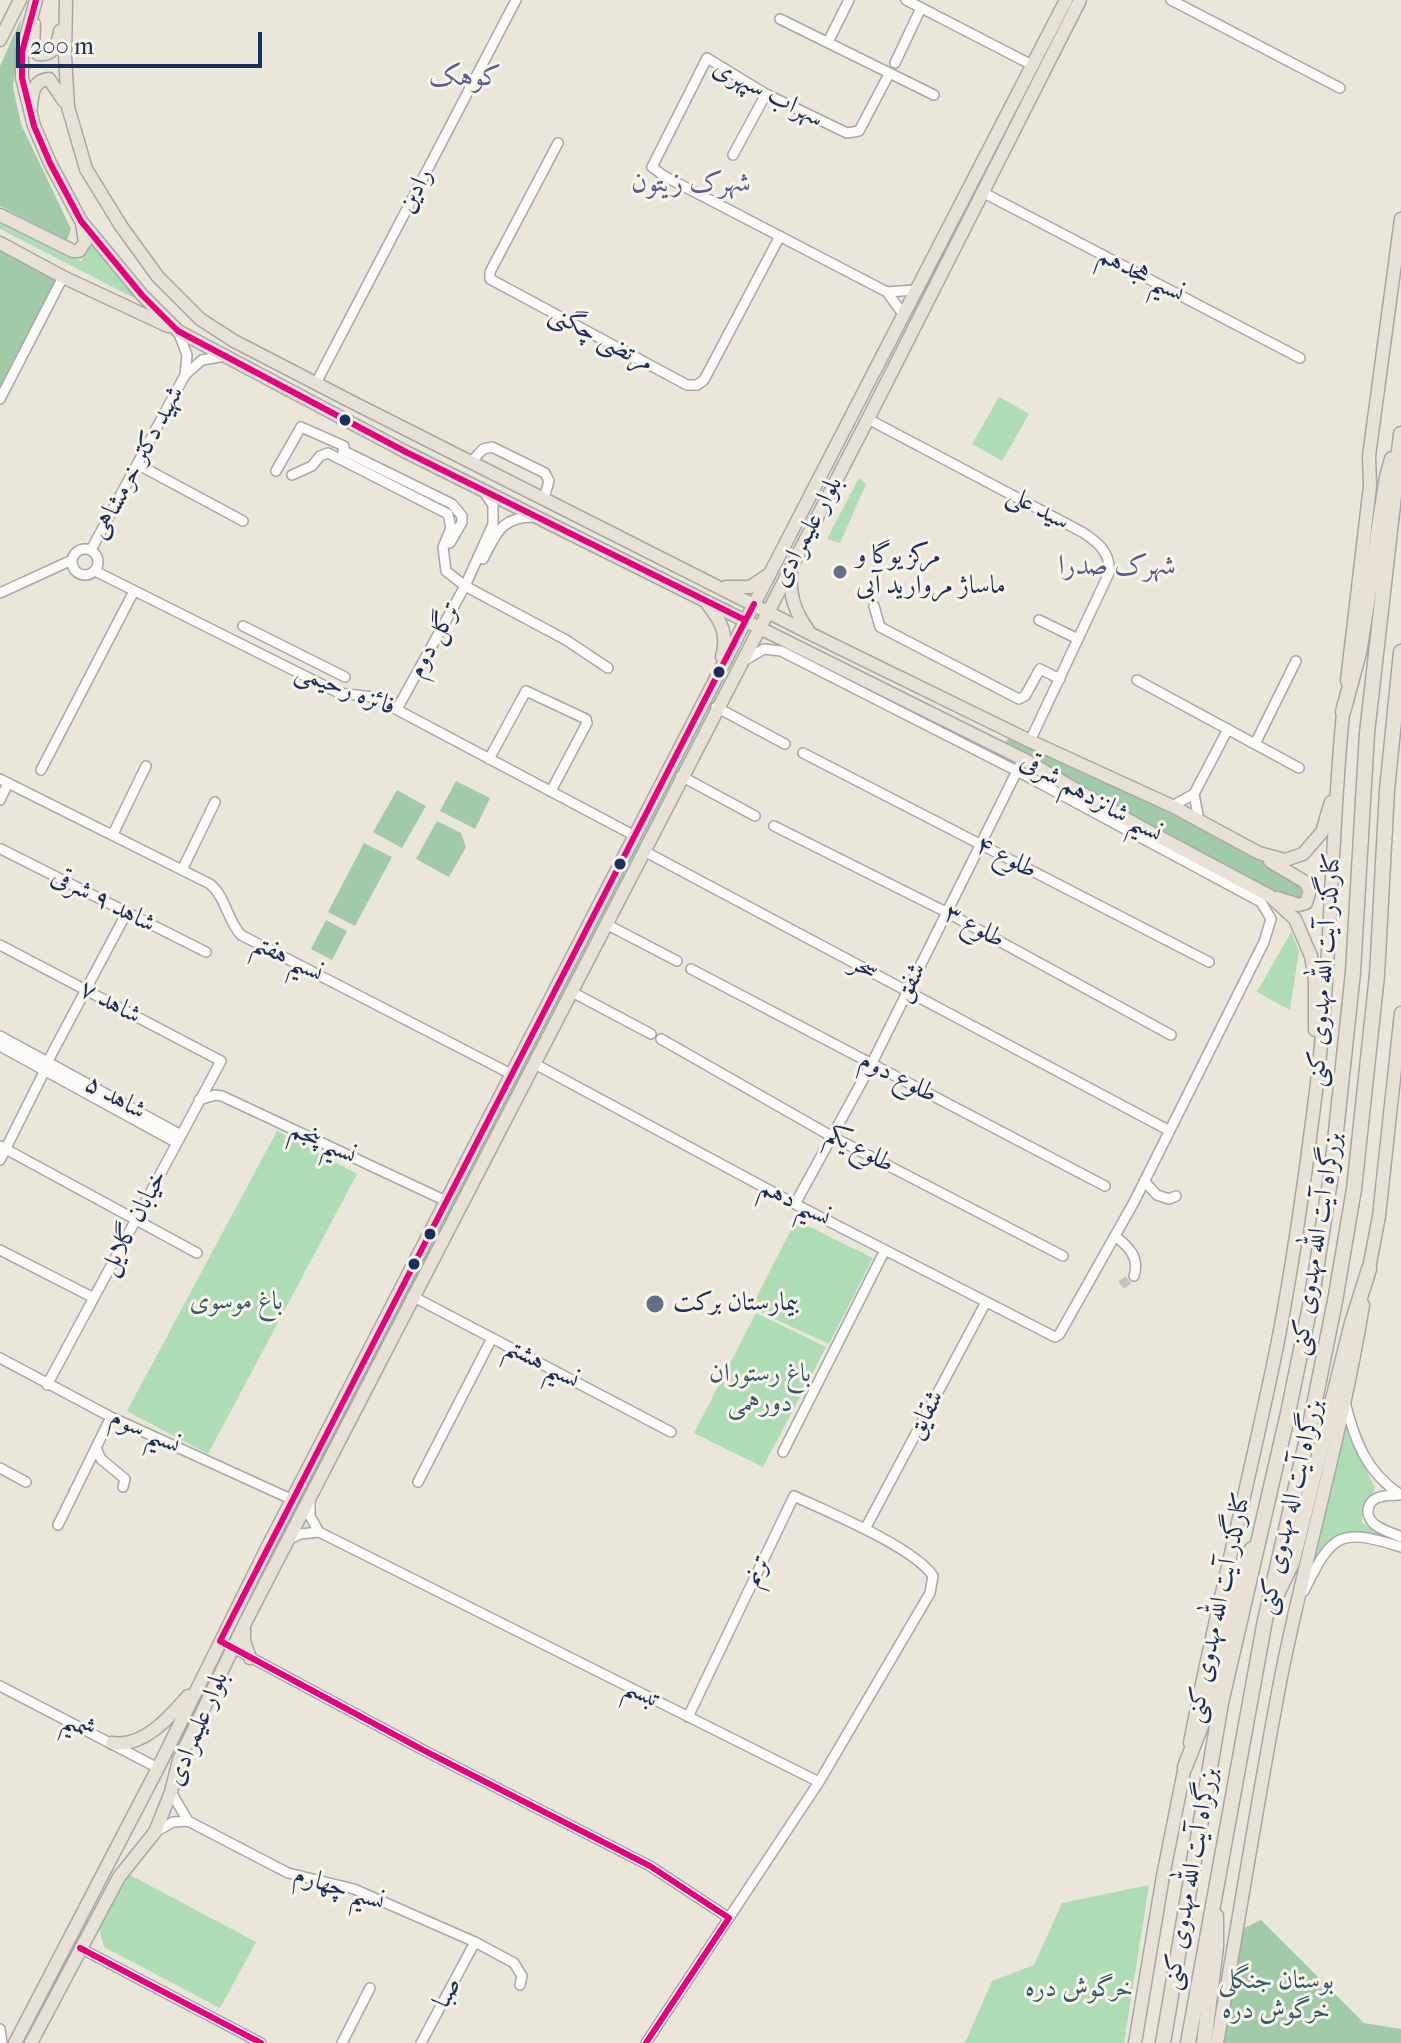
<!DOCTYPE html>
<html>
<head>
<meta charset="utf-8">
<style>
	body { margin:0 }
	#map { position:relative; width:1401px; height:2043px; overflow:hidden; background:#eae6d9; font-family:"IM FELL French Canon",serif }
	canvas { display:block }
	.scale { position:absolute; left:16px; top:32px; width:246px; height:36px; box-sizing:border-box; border:4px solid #1b2f5e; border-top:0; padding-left:10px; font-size:24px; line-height:28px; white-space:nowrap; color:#1b2f5e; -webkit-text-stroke:6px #f7f3e8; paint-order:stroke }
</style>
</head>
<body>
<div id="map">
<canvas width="1401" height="2043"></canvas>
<div class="scale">200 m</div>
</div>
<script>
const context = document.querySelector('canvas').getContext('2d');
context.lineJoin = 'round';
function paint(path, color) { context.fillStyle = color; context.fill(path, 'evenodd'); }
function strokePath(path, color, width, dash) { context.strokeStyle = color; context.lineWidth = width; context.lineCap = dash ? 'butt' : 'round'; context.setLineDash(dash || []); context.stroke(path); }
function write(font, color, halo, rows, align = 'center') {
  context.font = font + ' "IM FELL French Canon",Amiri,serif'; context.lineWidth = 6; context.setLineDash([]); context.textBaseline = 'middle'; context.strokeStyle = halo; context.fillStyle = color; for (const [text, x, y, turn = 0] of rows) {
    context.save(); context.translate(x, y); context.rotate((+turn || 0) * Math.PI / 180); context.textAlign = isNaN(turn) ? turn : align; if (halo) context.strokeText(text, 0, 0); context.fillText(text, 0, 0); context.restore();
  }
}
paint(new Path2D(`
	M0 220 81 261 92 246 140 301 0 229Z
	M999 397 1029 414 1002 461 972 444Z
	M859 478 866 484 840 543 827 539Z
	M735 649 739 651 236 1630 232 1629Z
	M1291 932 1299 951 1290 1010 1257 992Z
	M277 1131 357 1174 208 1454 127 1411Z
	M796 1220 873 1258 829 1344 751 1308Z
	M756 1313 826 1347 763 1467 694 1433Z
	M1346 1414 1356 1450 1375 1488 1372 1496 1363 1505 1362 1522 1374 1531 1401 1540V1544C1355 1527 1332 1523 1310 1574Z
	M128 1874 256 1942 220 2008 104 1947 99 1928Z
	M1149 1885 1124 2043H965L992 1981 1034 1965 1062 1903Z`), '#aedcb5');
paint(new Path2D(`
	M21 19 13 87 21 124 71 229 67 240 0 206V66Z
	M0 251 55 280 0 389Z
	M1009 737C1109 783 1208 829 1303 885L1301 897 1291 898 1275 892 1164 833 1006 742Z
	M456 781 490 798 475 829 440 811Z
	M397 790 426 806 402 848 373 832Z
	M437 821 461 833 466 847 449 877 416 859Z
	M364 843 392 857 355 926 328 912Z
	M326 920 347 931 332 960 311 949Z
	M1261 1920 1364 2023 1401 2029V2043H1221L1240 1930Z`), '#a1cba8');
strokePath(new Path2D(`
	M1121 1285 1134 1276`), '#c1c1c0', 9, [9, 4.5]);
const minor = new Path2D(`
	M906 0 1032 65
	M1171 0 1340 88
	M780 19 934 95
	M828 42 849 0
	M895 63 921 8
	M889 74 859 131 847 133 766 94 707 58 652 167 664 176 887 292 903 314
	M558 143 490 272V279L687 385H697L704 380 780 236
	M733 155 766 94
	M982 192 1300 358
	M887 292 915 290
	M178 331 187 355 185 375
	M316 383 516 0
	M0 399 63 277
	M868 419 1082 532C1098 542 1111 553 1109 573L1030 741
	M344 451 452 504 462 516V522L450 543
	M472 461 483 449 492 447 545 473 549 481 544 498
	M137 464 243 521
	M276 471 301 427 344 446 343 452
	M292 475 312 466 320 456 328 453 448 514 451 528 443 547 446 571 465 586 566 640 608 668
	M72 562a13 13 0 1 1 26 0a13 13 0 1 1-26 0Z
	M91 550 185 375 202 360 225 356
	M483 559C496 534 501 517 533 517
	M95 571 339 693 373 697 635 836
	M0 593 72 560
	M874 606 880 627 1013 696 1019 699 1025 696 1040 669 1060 679
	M1039 620 1078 639
	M243 626 345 677
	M1137 680 1299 768
	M716 707 785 744
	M397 709 465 586 493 524V505L484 492
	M1255 744 1296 661
	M803 753 1209 962
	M489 759 526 691 586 719 587 723 551 791
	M41 770 134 591
	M681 776 755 816
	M0 779 210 884C226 897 227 920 241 935L513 1075
	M1194 794 1199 820
	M0 800 8 783
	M1172 806 1194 794 1228 729
	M774 826 946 912 1171 1035
	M113 834 146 766
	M1 849 206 952
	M644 851 1168 1130
	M183 868 215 802
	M606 924 677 961
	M0 945 221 1061 47 1385
	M691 969 1105 1186
	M572 992 651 1034
	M0 1036 181 1135
	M661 1039 831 1136 1063 1256
	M0 1046 177 1143
	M48 1061 126 914
	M535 1064 795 1204 1055 1337 1059 1335 1134 1202 1264 942 1271 919 1261 902 1017 771 781 651 764 649 745 660
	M199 1100 215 1095 222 1096 446 1201
	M0 1146 197 1253
	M0 1160 45 1070
	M1144 1181 1157 1195 1169 1199 1176 1196
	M795 1204 871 1065 1020 765
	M1115 1236C1128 1246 1140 1257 1134 1276
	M0 1250 94 1298
	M412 1296 671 1432
	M0 1358 111 1417 293 1500
	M1345 1402C1355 1441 1366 1472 1401 1495
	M96 1448 101 1459 125 1479 123 1487
	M783 1452 885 1250
	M0 1468 26 1482
	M418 1482 492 1338
	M1399 1495C1393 1495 1386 1495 1380 1497 1365 1501 1364 1518 1377 1526 1384 1531 1393 1533 1401 1537
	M310 1501V1516L319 1532 819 1782
	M58 1525 111 1417
	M865 1529 986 1302
	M288 1540 300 1534 319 1532
	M1304 1591C1332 1534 1339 1527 1401 1547
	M220 1641 425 1751 650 1866 729 1918
	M0 1686 158 1768
	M171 1792 188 1821 288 1873 354 1889 475 1942 514 1963 522 1976 520 1985
	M155 1832 173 1822 188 1821
	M80 1948 261 2043
	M0 2029 2 2043
	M342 2043 370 1988
	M421 2043 475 1942
	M646 2043 819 1782 930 1593 933 1576C914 1547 828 1512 794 1496L688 1717`);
const major = new Path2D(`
	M36 0 22 52V78L34 126 50 163 81 221 142 295 178 331 406 452 1023 759 1135 824 1270 896 1295 919 1311 956 1315 980V1030
	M66 0 65 56 68 107 86 169 121 226 158 277 200 319 234 341 350 401 813 635 1030 741 1172 806 1259 853 1285 860 1303 854 1322 832 1331 802
	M34 24 33 48 38 54C54 56 58 44 60 31
	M0 40 20 0
	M31 107C32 94 33 80 49 79L64 101
	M0 215 73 251H79L85 242 82 224
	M0 243 63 277 168 326
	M791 573C789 595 795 612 808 630
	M726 587H750L768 575
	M708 605C722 622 728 635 722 657
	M1347 681 1370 486 1369 456 1401 219
	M1270 861 1305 882 1310 890 1306 903 1299 905 1277 898
	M1367 1279 1379 1216 1401 1013
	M244 1626V1641L250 1658
	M112 1743C143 1748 170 1717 188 1696
	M1190 1743C1216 1608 1251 1475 1278 1341 1293 1264 1304 1185 1314 1107 1332 973 1330 837 1344 703
	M15 2043 158 1768 267 1548 1066 0
	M31 2043 119 1877 155 1832 171 1792 179 1760 245 1623 868 419 1080 0
	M1135 2043 1163 1876 1186 1761
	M1217 2043C1239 1920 1258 1796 1282 1672 1307 1549 1343 1429 1363 1305`);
const highway = new Path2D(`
	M1343 712 1359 653 1387 477 1392 459
	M1277 1594 1292 1563 1352 1323 1369 1269
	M1185 1767 1204 1718 1243 1564 1252 1549
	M1163 2043 1221 1703 1288 1413 1312 1296 1332 1169 1353 972 1367 733 1401 434
	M1188 2043 1265 1620 1309 1430 1335 1301 1354 1189 1377 975 1387 790 1401 652
	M1204 2043 1216 1947V1916`);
strokePath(minor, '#a7a7a6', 12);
strokePath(major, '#a7a7a6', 15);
strokePath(highway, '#a7a7a6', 17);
strokePath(minor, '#fcfbf9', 9);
strokePath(major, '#e7e2d5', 12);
strokePath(highway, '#e7e2d5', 14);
strokePath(new Path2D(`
	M36 0 22 52V78L34 126 50 163 81 221 142 295 178 331 406 452 745 620
	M80 1948 261 2043
	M646 2043 729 1918 650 1866 425 1751 220 1641 754 604`), '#e5007d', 6);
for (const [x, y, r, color] of [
	[345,420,7,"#1b2f5e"],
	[840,572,8,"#636f89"],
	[719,672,7,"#1b2f5e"],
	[620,864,7,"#1b2f5e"],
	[430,1234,7,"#1b2f5e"],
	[414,1264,7,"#1b2f5e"],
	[655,1304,10,"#636f89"]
]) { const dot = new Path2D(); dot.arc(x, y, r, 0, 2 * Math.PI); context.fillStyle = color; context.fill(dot); strokePath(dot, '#f7f3e8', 3); }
write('26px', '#1b2f5e', '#f7f3e8', [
	["سهراب سپهری",768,94,27],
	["رادین",416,191,-63],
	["نسیم هجدهم",1141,275,27],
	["مرتضی چگنی",601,339,28],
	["شهید دکتر خرمشاهی",138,463,-62],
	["سید علی",1038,509,28],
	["بلوار علیمرادی",808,532,-62],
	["ترگل دوم",435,640,-61],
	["فائزه رحیمی",345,690,21],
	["نسیم شانزدهم شرقی",1091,798,29],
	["طلوع ۴",1006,858,27],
	["شاهد ۹ شرقی",103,901,27],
	["طلوع ۳",974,927,28],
	["نسیم هفتم",288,959,27],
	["سحر",864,968,28],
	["کنارگذر آیت الله مهدوی کنی",1325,970,-86],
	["شفق",911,983,-64],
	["شاهد ۷",110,1003,28],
	["طلوع دوم",898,1078,27],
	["شاهد ۵",115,1098,29],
	["نسیم پنجم",323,1143,25],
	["طلوع یکم",860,1150,28],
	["نسیم دهم",795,1203,27],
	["خیابان گلایل",134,1223,-62],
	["بزرگراه آیت الله مهدوی کنی",1317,1244,-81],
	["نسیم هشتم",542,1364,28],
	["شقایق",926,1415,-62],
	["نسیم سوم",145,1432,25],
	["بزرگراه آیت اله مهدوی کنی",1291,1507,-77],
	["ترنم",758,1571,-64],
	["کنارگذر آیت الله مهدوی کنی",1219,1608,-78],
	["تبسم",642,1694,26],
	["شمیم",79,1726,27],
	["بلوار علیمرادی",198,1729,-67],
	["بزرگراه آیت الله مهدوی کنی",1191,1879,-80],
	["نسیم چهارم",339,1889,18],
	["صبا",448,1993,-62]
]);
write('26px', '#1b2f5e', '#f7f3e8', [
	["مرکز یوگا و",856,557],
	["ماساژ مروارید آبی",856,587],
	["بیمارستان برکت",673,1304]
], 'left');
write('26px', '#33586c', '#f7f3e8', [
	["باغ موسوی",236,1303],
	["باغ رستوران",760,1375],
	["دورهمی",760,1405],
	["بوستان جنگلی",1276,1982],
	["خرگوش دره",1276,2012],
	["خرگوش دره",1079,1990]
]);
write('28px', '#575b8f', '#f7f3e8', [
	["کوهک",465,78],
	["شهرک زیتون",691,184],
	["شهرک صدرا",1117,567]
]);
</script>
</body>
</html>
